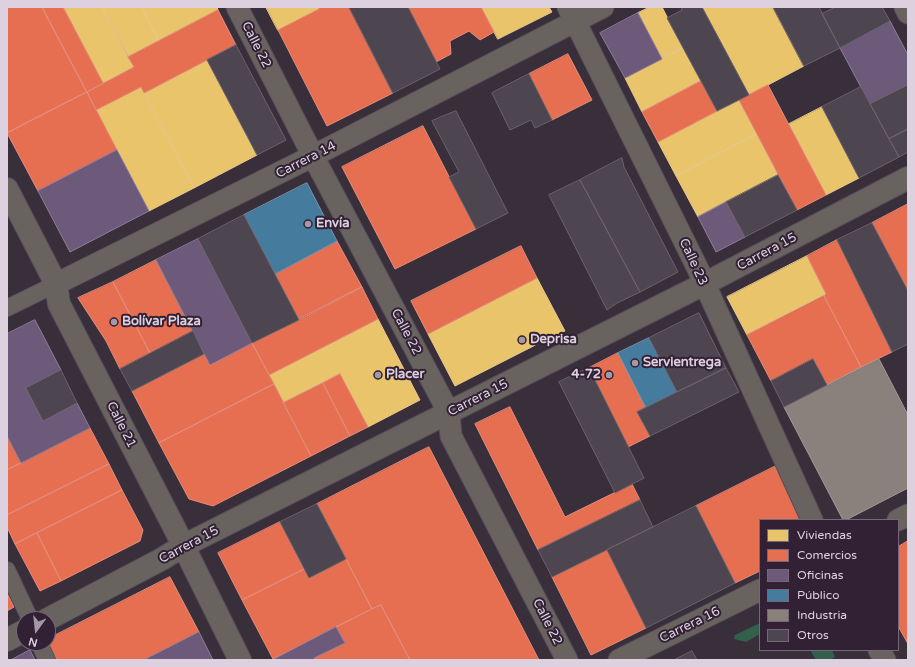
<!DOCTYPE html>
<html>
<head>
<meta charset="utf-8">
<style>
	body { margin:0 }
	#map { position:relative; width:915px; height:667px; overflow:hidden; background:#382f3b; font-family:"Varela Round",sans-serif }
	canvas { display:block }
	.frame { position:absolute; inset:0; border:8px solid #ddd1df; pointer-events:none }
	.legend { position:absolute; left:759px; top:519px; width:140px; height:132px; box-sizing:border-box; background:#322035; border:1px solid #766779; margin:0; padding:5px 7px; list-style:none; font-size:12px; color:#ddd1df }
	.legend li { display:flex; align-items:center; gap:8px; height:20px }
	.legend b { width:20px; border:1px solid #766779 }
	.north { position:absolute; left:16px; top:611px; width:40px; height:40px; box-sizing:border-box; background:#322035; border:1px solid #766779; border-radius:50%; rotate:195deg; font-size:11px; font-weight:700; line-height:16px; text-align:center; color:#ddd1df }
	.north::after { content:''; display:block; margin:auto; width:14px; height:18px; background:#a398a6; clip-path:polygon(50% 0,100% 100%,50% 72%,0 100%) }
</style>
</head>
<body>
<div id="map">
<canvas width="915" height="667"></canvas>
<div class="frame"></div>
<ul class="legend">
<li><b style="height:11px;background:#e9c46a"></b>Viviendas</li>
<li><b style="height:11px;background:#e76f51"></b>Comercios</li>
<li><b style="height:11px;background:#6d597a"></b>Oficinas</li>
<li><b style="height:11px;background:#457b9d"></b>Público</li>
<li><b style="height:11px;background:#8a817c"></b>Industria</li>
<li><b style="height:11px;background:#4d454f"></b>Otros</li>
</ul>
<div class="north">N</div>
</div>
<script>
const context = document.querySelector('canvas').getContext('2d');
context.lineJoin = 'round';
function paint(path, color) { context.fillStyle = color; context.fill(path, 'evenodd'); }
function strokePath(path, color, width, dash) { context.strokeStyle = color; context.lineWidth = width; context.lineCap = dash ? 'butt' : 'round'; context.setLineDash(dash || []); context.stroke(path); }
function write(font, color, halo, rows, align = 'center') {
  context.font = font + ' "Varela Round",sans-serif'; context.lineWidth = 4; context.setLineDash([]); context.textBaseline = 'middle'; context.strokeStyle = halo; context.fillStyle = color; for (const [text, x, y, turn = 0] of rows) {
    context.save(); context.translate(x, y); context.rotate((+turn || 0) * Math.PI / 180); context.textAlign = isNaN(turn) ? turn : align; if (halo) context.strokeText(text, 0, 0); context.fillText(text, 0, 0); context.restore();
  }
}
paint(new Path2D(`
	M760 623V634L746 642 734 639 735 635Z
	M810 650H832L835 657 830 660H816Z`), '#335f4d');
const homes = new Path2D(`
	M63 7H102L134 67 103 83Z
	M102 7H142L159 41 128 57Z
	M142 7H217L218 10 159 41Z
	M266 7H318L319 9 278 30Z
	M481 7H549L552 12 498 39Z
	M650 7H662L683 48 662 59 638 13Z
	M702 7H773L804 66 749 95Z
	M683 48 701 81 642 112 625 78Z
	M207 60 257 155 194 188 144 93Z
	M141 87 194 188 149 211 96 110Z
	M739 100 757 134 676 176 658 142Z
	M822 107 859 178 826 195 789 124Z
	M757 134 778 175 698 217 676 176Z
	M807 256 826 294 747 335 727 297Z
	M537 278 565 331 557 334 455 386 428 334Z
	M378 319 420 400 368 427 340 374 283 403 269 375Z`);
paint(homes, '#e9c46a');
strokePath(homes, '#e5c88d', 1);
const shops = new Path2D(`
	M7 7H42L87 92 7 133Z
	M42 7H63L103 83 87 92Z
	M318 7H349L393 93 327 126 278 30 319 9Z
	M408 7H481L494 32 480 40 469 31 450 41 451 54 436 62Z
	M218 10 236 45 144 93 141 87 96 110 87 92 134 67 128 57Z
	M568 54 592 100 552 120 529 74Z
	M701 81 717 111 658 142 642 112Z
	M768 85 826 195 797 210 739 100Z
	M87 92 117 150 38 191 7 133Z
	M423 126 476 229 395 269 342 167Z
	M908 204V291L872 223Z
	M837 240 892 352 861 367 824 296 826 294 807 256Z
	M337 241 362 287 299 320 275 274Z
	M521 246 537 278 428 334 411 301Z
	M156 260 193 331 150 353 113 282Z
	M113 282 150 353 120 369 106 341 78 298Z
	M362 287 378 319 269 375 252 343Z
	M824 296 861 367 827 385 813 359 771 381 747 335Z
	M252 343 274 384 159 443 132 391 204 354 210 365Z
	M618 353 646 408 637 412 650 436 628 447 589 368Z
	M340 374 368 427 350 436 323 383Z
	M323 383 350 436 311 456 283 403Z
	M274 384 311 456 213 506 189 499 159 443Z
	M510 407 565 517 632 484 640 500 538 550 475 424Z
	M90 428 109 464 7 515V470Z
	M7 436 21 463 7 470Z
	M429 447 539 660H410L381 605 372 609 317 504Z
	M109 464 122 490 15 544 7 527V515Z
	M776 466 803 520H760V571L735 583 696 506Z
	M122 490 143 530 140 541 61 581 37 533Z
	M280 522 304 569 242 600 218 553Z
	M37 533 61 581 40 591 15 544Z
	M908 541V644L898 626V547Z
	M607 550 646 628 591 655 552 577Z
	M346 559 372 609 273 659 242 600 304 569 309 578Z
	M170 577 199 632 144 660H57L48 643V639Z
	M7 593 14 607 7 611Z
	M381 605 410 660H315L314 658 345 643 336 627Z`);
paint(shops, '#e76f51');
strokePath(shops, '#e48c7c', 1);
const offices = new Path2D(`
	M638 13 662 59 625 78 600 33Z
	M890 21 908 55V85L870 104 840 48Z
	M117 150 149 211 70 252 38 191Z
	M726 202 745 237 716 252 698 217Z
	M198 239 252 343 210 365 156 260Z
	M35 320 61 370 26 388 29 394 43 421 77 403 90 428 21 463 7 436V334Z
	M336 627 345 643 314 658 315 660H273Z
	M199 632 213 660H144Z
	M30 650 35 660H11Z`);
paint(offices, '#6d597a');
strokePath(offices, '#8f7d98', 1);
const public = new Path2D(`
	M307 183 337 241 275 274 244 215Z
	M649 338 677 392 646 408 618 353Z`);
paint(public, '#457b9d');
strokePath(public, '#7395b1', 1);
const industry = new Path2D(`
	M879 359 908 415V488L846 520H843L784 407Z`);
paint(industry, '#8a817c');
strokePath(industry, '#a3999a', 1);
const building = new Path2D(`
	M349 7H408L440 69 393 93Z
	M681 7H702L749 95 717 111 667 18 682 10Z
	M773 7H819L840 48 804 66Z
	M836 7H882L890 21 840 48 822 14Z
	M236 45 286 140 257 155 207 60Z
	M529 74 552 120 535 128 531 120 510 130 492 93Z
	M908 85V129L889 139 870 104Z
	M861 87 899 157 859 178 822 107Z
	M456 111 508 213 476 229 449 177 459 172 432 121Z
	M908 129V152L899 157 889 139Z
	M622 158 624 167 678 272 640 292 580 180Z
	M778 175 797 210 745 237 726 202Z
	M580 180 640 292 617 303 607 310 549 195Z
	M244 215 299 320 252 343 198 239Z
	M872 223 908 291V344L892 352 837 240Z
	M699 313 726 368 677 392 649 338Z
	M193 331 204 354 132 391 120 369Z
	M813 359 827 385 784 407 771 381Z
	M589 368 644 478 615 493 559 382Z
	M726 368 739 392 650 436 637 412Z
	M61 370 77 403 43 421 26 388Z
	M640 500 653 527 552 577 538 550Z
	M317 504 346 559 309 578 280 522Z
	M696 506 735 583 646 628 607 550Z
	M692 651 697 660H674Z`);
paint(building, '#4d454f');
strokePath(building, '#6b626d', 1);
const pedestrian = new Path2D(`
	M7 308 56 284
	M7 570 30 619
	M39 643 47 660`);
const minor = new Path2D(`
	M237 7 313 156 449 413 451 436 567 660
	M568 7 697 267 812 520
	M905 7 908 13
	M56 284 313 156 603 7
	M898 520 908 515
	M879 650 885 660
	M619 660 760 590`);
const tertiary = new Path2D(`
	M7 189 56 284 59 304 175 529 240 660
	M48 619 162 559 183 546 704 284 908 178
	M7 640 24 631`);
strokePath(pedestrian, '#554d58', 18);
strokePath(minor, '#554d58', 23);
strokePath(tertiary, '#554d58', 24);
strokePath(pedestrian, '#696360', 16);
strokePath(minor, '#696360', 21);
strokePath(tertiary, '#696360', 22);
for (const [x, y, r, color] of [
	[308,224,4,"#a398a6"],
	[114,322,4,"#a398a6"],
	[522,340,4,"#a398a6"],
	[635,363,4,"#a398a6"],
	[378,375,4,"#a398a6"],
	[609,375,4,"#a398a6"]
]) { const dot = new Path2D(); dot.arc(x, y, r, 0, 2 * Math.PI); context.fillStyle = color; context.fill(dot); strokePath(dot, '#322035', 1.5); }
write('13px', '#ddd1df', '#322035', [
	["Calle 22",256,45,63],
	["Carrera 14",306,160,-27],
	["Carrera 15",767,252,-28],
	["Calle 23",693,262,65],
	["Calle 22",406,332,62],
	["Carrera 15",478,398,-27],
	["Calle 21",121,425,63],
	["Carrera 15",189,545,-28],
	["Calle 22",547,622,63],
	["Carrera 16",690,625,-26]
]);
write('bold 13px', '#ddd1df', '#322035', [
	["Envía",316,224],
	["Bolívar Plaza",122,322],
	["Deprisa",530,340],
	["Servientrega",643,363],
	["Placer",386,375],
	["4-72",601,375,"right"]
], 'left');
</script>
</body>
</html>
